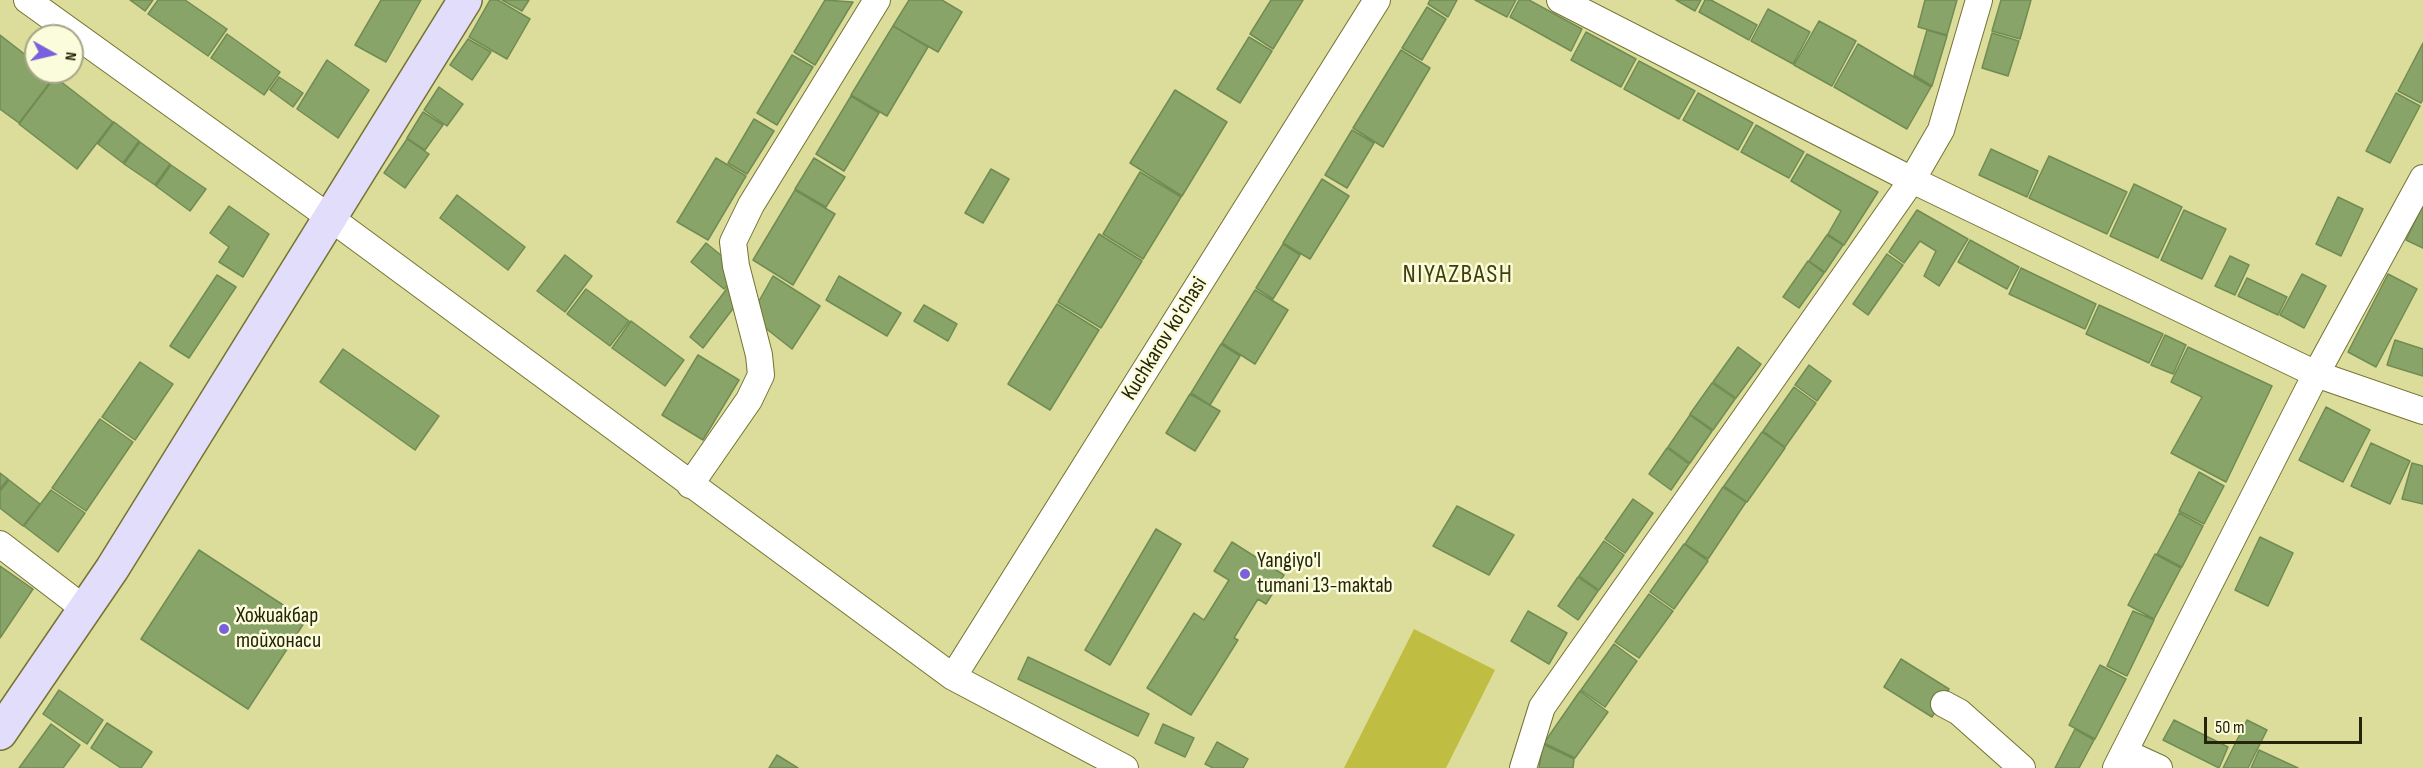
<!DOCTYPE html>
<html>
<head>
<meta charset="utf-8">
<style>
	body { margin:0 }
	#map { position:relative; width:2423px; height:768px; overflow:hidden; background:#dcdd9a; font-family:"Sofia Sans Condensed",sans-serif }
	canvas { display:block }
	.north { position:absolute; left:24px; top:24px; width:60px; height:60px; box-sizing:border-box; background:#fbfcdb; border:2px solid #a5a687; border-radius:50%; rotate:98deg; font-size:16px; font-weight:700; line-height:24px; text-align:center; color:#252509 }
	.north::after { content:''; display:block; margin:auto; width:21px; height:27px; background:#7a61dc; clip-path:polygon(50% 0,100% 100%,50% 72%,0 100%) }
	.scale { position:absolute; left:2204px; top:717px; width:158px; height:27px; box-sizing:border-box; border:3px solid #252509; border-top:0; padding-left:8px; font-size:18px; line-height:21px; white-space:nowrap; color:#252509; -webkit-text-stroke:4px #fbfcdb; paint-order:stroke }
</style>
</head>
<body>
<div id="map">
<canvas width="2423" height="768"></canvas>
<div class="north">N</div>
<div class="scale">50 m</div>
</div>
<script>
const context = document.querySelector('canvas').getContext('2d');
context.lineJoin = 'round';
function paint(path, color) { context.fillStyle = color; context.fill(path, 'evenodd'); }
function strokePath(path, color, width, dash) { context.strokeStyle = color; context.lineWidth = width; context.lineCap = dash ? 'butt' : 'round'; context.setLineDash(dash || []); context.stroke(path); }
function write(font, color, halo, rows, align = 'center') {
  context.font = font + ' "Sofia Sans Condensed",sans-serif'; context.lineWidth = 5; context.setLineDash([]); context.textBaseline = 'middle'; context.strokeStyle = halo; context.fillStyle = color; for (const [text, x, y, turn = 0] of rows) {
    context.save(); context.translate(x, y); context.rotate((+turn || 0) * Math.PI / 180); context.textAlign = isNaN(turn) ? turn : align; if (halo) context.strokeText(text, 0, 0); context.fillText(text, 0, 0); context.restore();
  }
}
paint(new Path2D(`
	M1414 629 1495 670 1446 768H1344Z`), '#bfbe42');
const building = new Path2D(`
	M130 0H153L145 11Z
	M158 0H185L227 29 208 56 148 14Z
	M381 0H421L386 62 355 45Z
	M490 0H498L530 19 507 59 469 37Z
	M502 0H529L522 11Z
	M825 0 853 2 815 65 794 52Z
	M909 0H942L962 12 938 52 893 26Z
	M1271 0H1303L1273 49 1250 34Z
	M1430 0H1457L1448 17 1428 4Z
	M1475 0H1516L1507 17Z
	M1519 0H1529L1582 29 1571 51 1510 17Z
	M1676 0H1701L1695 11Z
	M1705 0H1711L1757 25 1749 40 1699 12Z
	M1925 0H1957L1947 35 1918 27Z
	M2001 0H2031L2020 39 1992 31Z
	M1427 7 1446 19 1422 60 1402 48Z
	M1768 9 1810 32 1793 64 1751 41Z
	M1819 21 1856 41 1832 86 1794 65Z
	M893 26 928 47 887 116 851 95Z
	M1927 30 1947 36 1932 86 1914 75Z
	M1586 32 1636 59 1621 87 1571 60Z
	M1992 33 2019 41 2008 76 1982 68Z
	M227 34 280 72 264 95 211 58Z
	M0 35 36 63V72H48L54 77 19 123 0 109Z
	M1249 37 1272 51 1240 103 1217 89Z
	M468 39 491 52 472 80 450 65Z
	M2423 43V99L2421 103 2398 91Z
	M1858 44 1931 87 1907 129 1834 87Z
	M1401 50 1430 68 1383 147 1353 128Z
	M792 55 813 67 777 125 757 113Z
	M327 60 369 90 338 138 297 109Z
	M1639 61 1695 91 1679 119 1624 89Z
	M55 77 113 122 77 169 19 124Z
	M279 77 303 93 293 107 270 90Z
	M439 87 463 104 447 126 424 110Z
	M1175 90 1227 122 1182 196 1130 163Z
	M1698 93 1753 123 1738 150 1683 120Z
	M2396 93 2420 106 2390 163 2366 151Z
	M851 96 879 113 844 171 816 154Z
	M423 112 443 125 425 150 407 138Z
	M754 119 774 131 747 174 728 163Z
	M114 122 139 141 123 163 98 144Z
	M1756 125 1804 152 1789 178 1741 152Z
	M1352 130 1374 143 1347 188 1325 175Z
	M407 139 429 154 405 188 384 173Z
	M140 142 170 164 155 185 124 164Z
	M1991 149 2038 171 2027 197 1979 175Z
	M1807 154 1878 192 1844 245 1828 234 1841 211 1791 181Z
	M2049 156 2127 192 2107 234 2029 198Z
	M716 158 746 176 708 240 677 222Z
	M814 158 845 177 826 207 795 189Z
	M171 165 206 189 190 211 156 186Z
	M991 169 1009 179 983 223 965 213Z
	M1140 172 1181 197 1143 259 1103 234Z
	M1322 179 1349 196 1310 259 1283 243Z
	M2134 184 2182 207 2158 258 2110 236Z
	M795 190 835 214 793 285 753 260Z
	M457 195 525 247 508 270 440 218Z
	M2338 197 2363 209 2341 256 2316 244Z
	M2423 205V248L2406 240Z
	M229 206 269 234 243 277 219 262 229 247 210 233Z
	M1917 210 1968 239 1939 286 1924 276 1936 251 1920 241 1904 263 1889 252Z
	M2184 210 2226 229 2202 279 2161 260Z
	M1099 234 1142 261 1101 328 1058 302Z
	M1827 235 1843 245 1825 272 1809 261Z
	M1970 240 2019 267 2007 289 1958 262Z
	M706 243 722 256 728 285 724 289 691 262Z
	M1283 244 1300 255 1273 299 1256 288Z
	M1887 254 1903 265 1868 315 1853 304Z
	M565 255 592 276 565 312 537 291Z
	M2230 256 2249 265 2235 295 2215 286Z
	M1808 261 1824 273 1799 308 1783 297Z
	M2021 268 2096 304 2085 329 2009 294Z
	M2302 274 2326 286 2304 328 2280 315Z
	M2388 274 2417 289 2376 367 2348 352Z
	M217 275 236 287 189 358 170 346Z
	M773 276 820 306 792 349 759 323V301Z
	M839 276 901 313 887 336 826 300Z
	M2247 278 2287 297 2278 315 2238 296Z
	M729 286 735 306 703 348 690 337Z
	M586 289 629 321 610 346 567 314Z
	M1255 290 1288 310 1255 364 1222 343Z
	M1057 304 1099 330 1050 410 1008 384Z
	M924 305 957 324 948 341 914 321Z
	M2099 305 2163 334 2149 363 2086 334Z
	M631 321 684 360 665 386 612 348Z
	M2165 335 2186 345 2173 374 2151 365Z
	M2395 340 2423 349V376L2387 365Z
	M1221 344 1240 356 1210 405 1191 393Z
	M1738 347 1761 364 1736 398 1713 382Z
	M2188 347 2272 386 2226 482 2171 453 2202 397 2171 382Z
	M343 349 439 416 415 450 320 382Z
	M698 355 739 380 703 440 662 415Z
	M140 362 173 384 135 440 102 417Z
	M1809 365 1831 381 1817 401 1795 385Z
	M1712 383 1735 399 1713 430 1690 414Z
	M1794 387 1816 403 1785 447 1763 431Z
	M1190 394 1220 411 1195 451 1166 433Z
	M2326 407 2370 430 2343 482 2299 460Z
	M1690 415 1712 431 1690 463 1668 447Z
	M100 419 133 442 86 511 52 488Z
	M1762 432 1785 448 1747 502 1724 486Z
	M2371 443 2410 461 2390 504 2351 486Z
	M1667 448 1689 464 1671 490 1649 474Z
	M2412 463 2423 466V504L2402 499Z
	M2199 472 2224 486 2204 524 2179 511Z
	M0 473 8 479 0 489Z
	M9 480 40 504 23 526 0 508V491Z
	M1723 487 1746 502 1708 559 1685 544Z
	M51 490 85 513 58 552 24 526Z
	M1633 499 1653 513 1625 553 1605 539Z
	M1457 506 1514 535 1489 575 1433 546Z
	M2179 513 2203 526 2182 567 2157 554Z
	M1156 529 1181 544 1110 665 1085 650Z
	M2260 537 2293 553 2268 606 2235 590Z
	M1604 541 1624 555 1599 590 1579 576Z
	M1232 542 1284 575 1266 604 1258 599 1234 638 1238 640 1191 715 1147 688 1194 613 1204 620 1229 580 1214 571Z
	M1684 544 1708 561 1674 609 1650 592Z
	M199 550 306 620 248 709 141 639Z
	M2155 554 2181 568 2154 619 2128 605Z
	M0 566 33 589 0 638Z
	M1578 577 1598 591 1578 620 1558 606Z
	M1649 594 1673 611 1639 658 1615 642Z
	M1528 611 1567 633 1549 664 1511 641Z
	M2133 611 2154 620 2127 676 2107 666Z
	M1614 644 1637 661 1605 707 1581 690Z
	M1028 657 1149 714 1138 736 1018 679Z
	M1901 659 1949 689 1932 717 1884 687Z
	M2100 665 2126 679 2095 739 2069 725Z
	M59 690 103 720 87 744 43 714Z
	M1580 691 1608 712 1575 758 1544 743Z
	M2174 720 2228 747 2219 768 2163 740Z
	M2247 720 2267 730 2248 768H2223Z
	M107 723 152 752 141 768H121L91 748Z
	M51 724 80 745 63 768H19Z
	M1163 724 1194 738 1185 757 1155 743Z
	M2075 729 2094 740 2079 768H2055Z
	M1217 742 1248 759 1243 768H1213L1205 764Z
	M1543 744 1574 759 1573 768H1539Z
	M2259 750 2298 768H2251Z
	M777 755 798 768H769Z`);
paint(building, '#89a469');
strokePath(building, '#718c52', 1.5);
const minor = new Path2D(`
	M27 0 329 217 953 677 1125 768
	M1560 0 1912 180 2316 374 2423 411
	M690 485 749 400 761 375 759 355 736 266 733 242 751 205 877 0
	M0 544 86 610
	M953 677 1377 0
	M1944 704 1959 712 2022 768
	M2124 752 2159 768
	M1523 768 1542 707 1912 180 1941 130 1979 0
	M2116 768 2316 374 2423 178`);
const secondary = new Path2D(`
	M0 733 112 569 465 0`);
strokePath(minor, '#747332', 28);
strokePath(secondary, '#747332', 36);
strokePath(minor, '#fff', 26);
strokePath(secondary, '#e2ddfb', 33);
for (const [x, y, r, color] of [
	[1245,574,6,"#7a61dc"],
	[224,629,6,"#7a61dc"]
]) { const dot = new Path2D(); dot.arc(x, y, r, 0, 2 * Math.PI); context.fillStyle = color; context.fill(dot); strokePath(dot, '#fbfcdb', 2); }
write('22px', '#252509', '#fbfcdb', [
	["Kuchkarov ko'chasi",1165,339,-58]
]);
write('22px', '#252509', '#fbfcdb', [
	["Yangiyo'l",1257,561],
	["tumani 13-maktab",1257,586],
	["Хожиакбар",236,616],
	["тойхонаси",236,641]
], 'left');
context.letterSpacing = '1.5px';
write('26px', '#3f3f0b', '#fbfcdb', [
	["NIYAZBASH",1458,275]
]);
context.letterSpacing = '0px';
</script>
</body>
</html>
